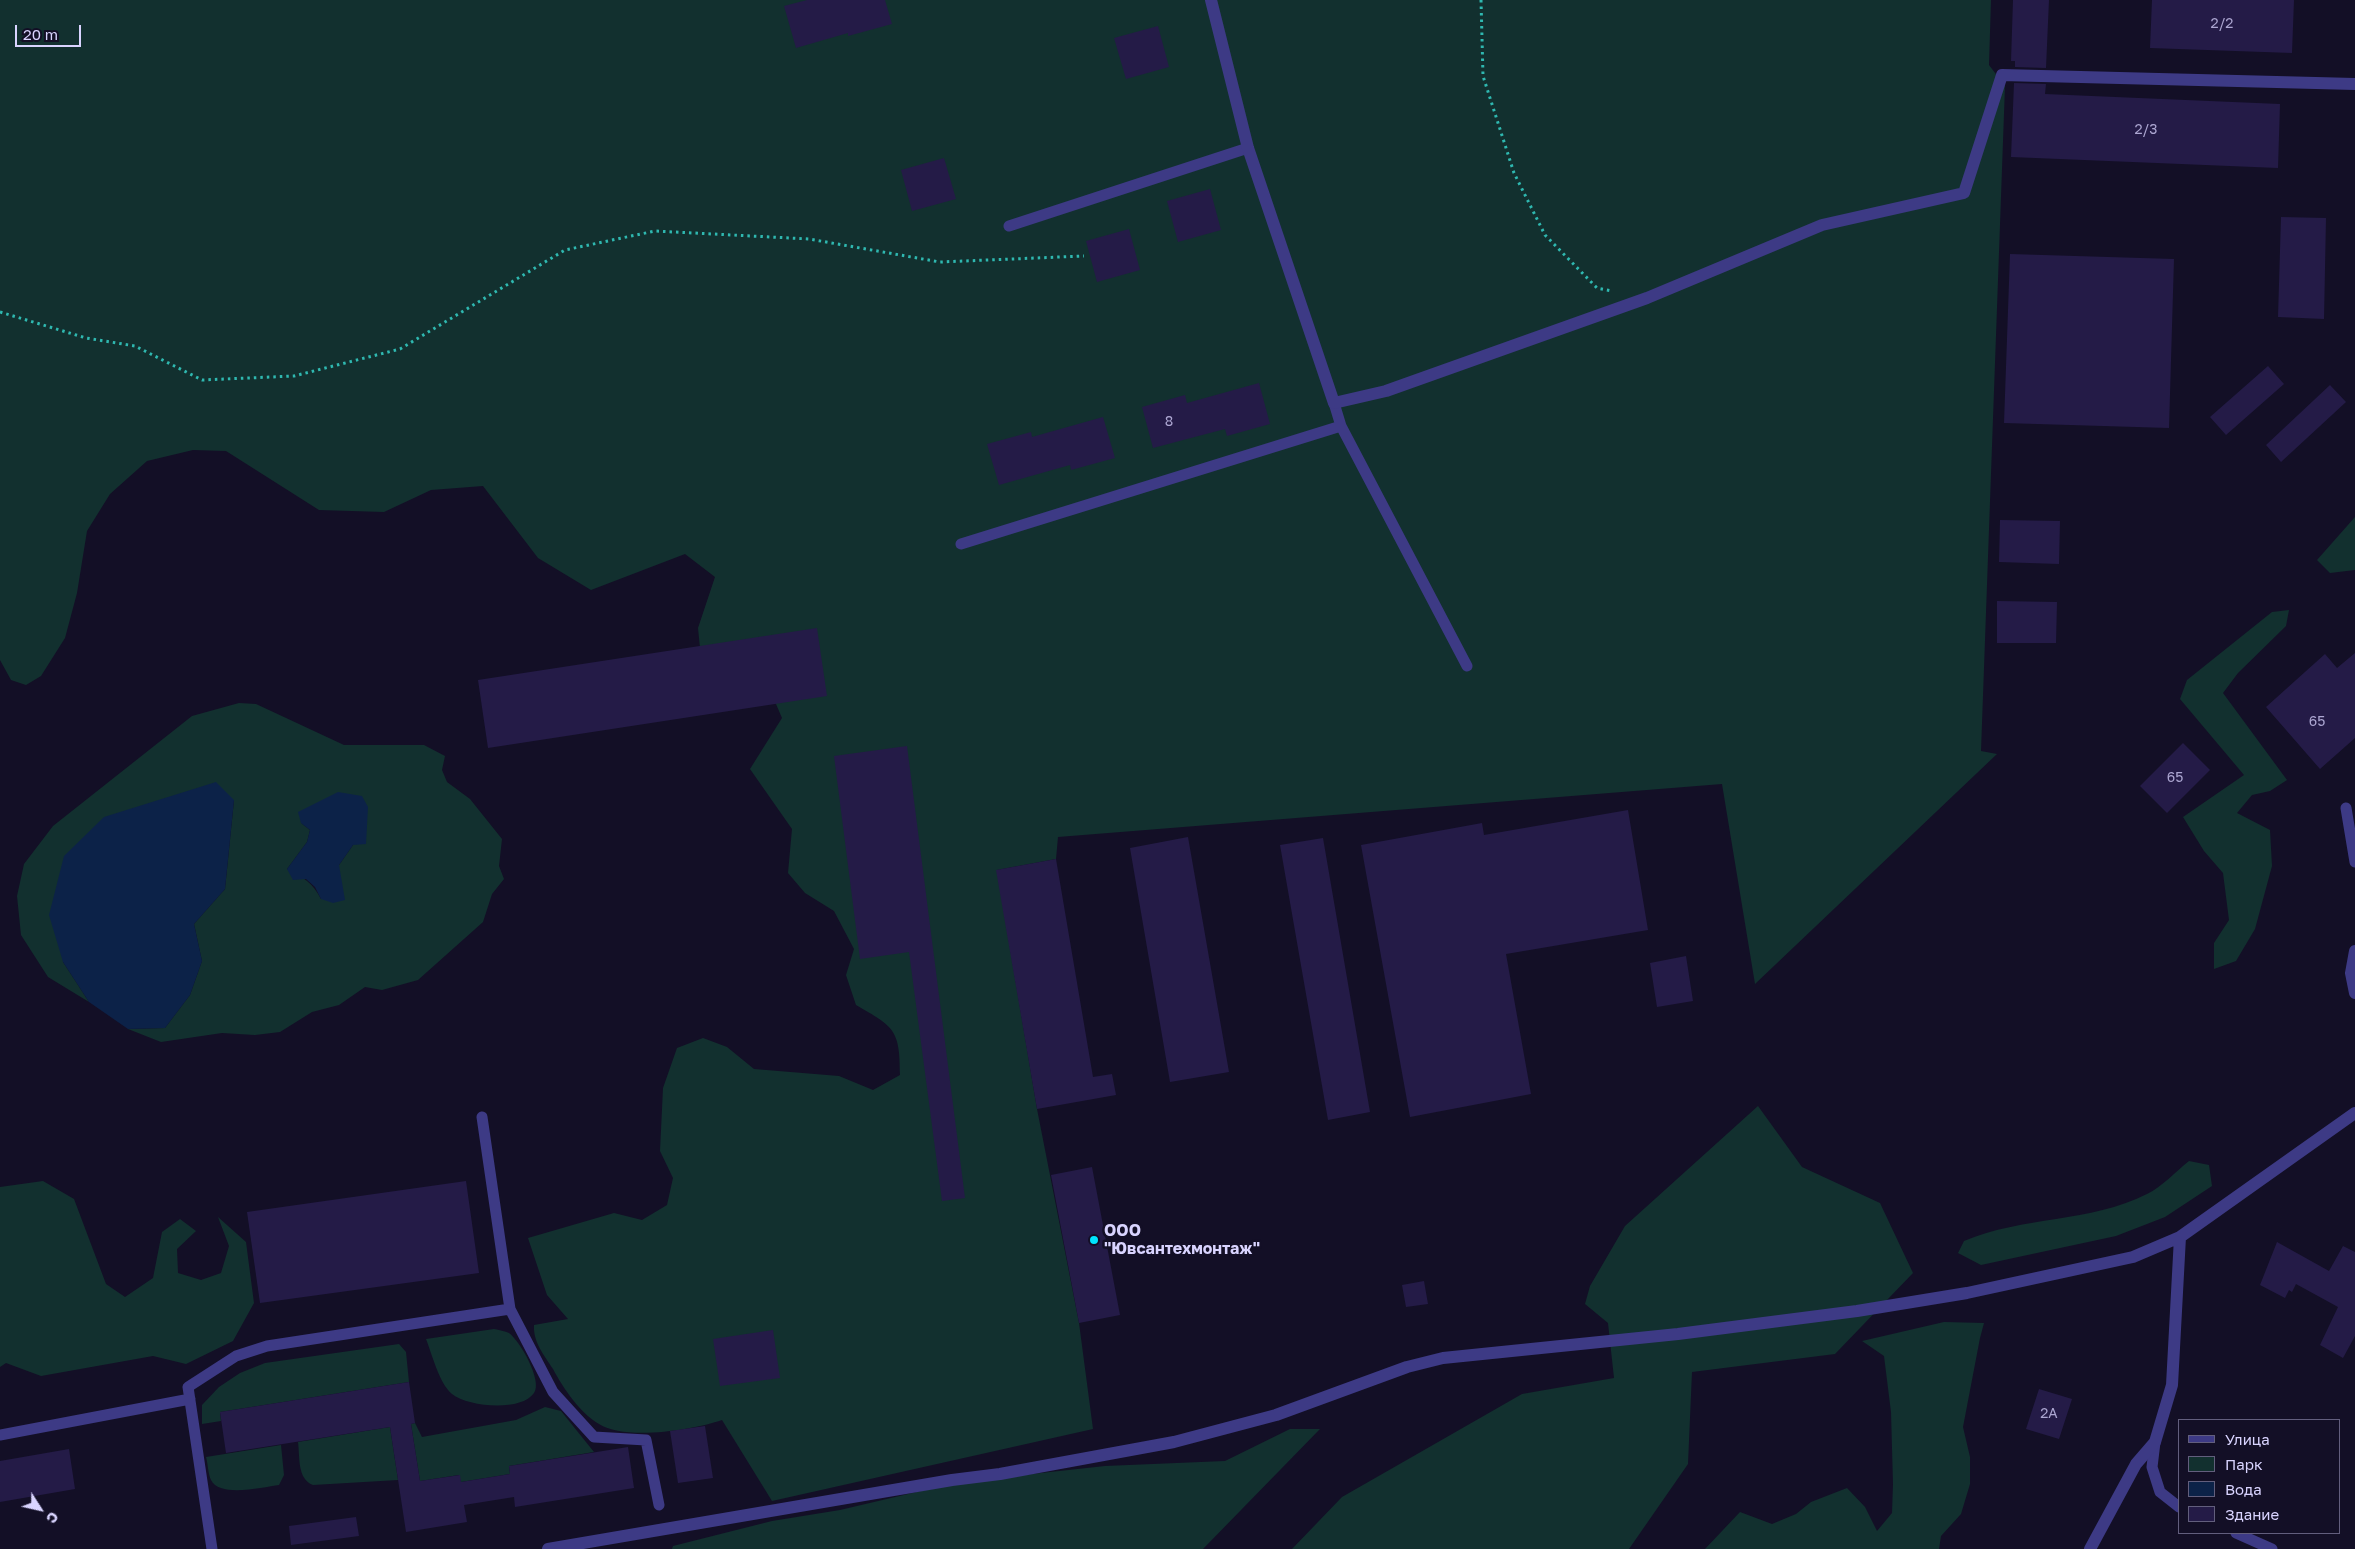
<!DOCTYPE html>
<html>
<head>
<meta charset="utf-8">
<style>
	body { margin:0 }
	#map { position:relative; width:2355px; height:1549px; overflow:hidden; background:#130f26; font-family:"Golos Text",sans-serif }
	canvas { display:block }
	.legend { position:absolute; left:2178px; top:1419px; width:162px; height:115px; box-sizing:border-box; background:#130f26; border:1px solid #625e7d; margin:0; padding:6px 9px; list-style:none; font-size:15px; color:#d9d4ff }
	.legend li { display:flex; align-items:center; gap:10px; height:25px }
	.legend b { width:25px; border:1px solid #625e7d }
	.north { position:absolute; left:15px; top:1484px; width:50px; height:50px; -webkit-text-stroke:4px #130f26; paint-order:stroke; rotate:125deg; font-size:14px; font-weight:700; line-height:20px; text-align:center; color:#d9d4ff }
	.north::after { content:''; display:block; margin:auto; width:18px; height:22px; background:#d9d4ff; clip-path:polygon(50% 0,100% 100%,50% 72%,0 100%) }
	.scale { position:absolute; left:15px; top:25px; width:66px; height:22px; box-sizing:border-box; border:2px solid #d9d4ff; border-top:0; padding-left:6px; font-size:15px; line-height:18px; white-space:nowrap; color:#d9d4ff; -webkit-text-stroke:4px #130f26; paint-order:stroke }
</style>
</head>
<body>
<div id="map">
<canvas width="2355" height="1549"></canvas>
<ul class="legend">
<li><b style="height:6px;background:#3d3a85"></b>Улица</li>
<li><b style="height:14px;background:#12302f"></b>Парк</li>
<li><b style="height:14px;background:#0c2248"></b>Вода</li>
<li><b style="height:14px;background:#241b47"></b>Здание</li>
</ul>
<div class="north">С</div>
<div class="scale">20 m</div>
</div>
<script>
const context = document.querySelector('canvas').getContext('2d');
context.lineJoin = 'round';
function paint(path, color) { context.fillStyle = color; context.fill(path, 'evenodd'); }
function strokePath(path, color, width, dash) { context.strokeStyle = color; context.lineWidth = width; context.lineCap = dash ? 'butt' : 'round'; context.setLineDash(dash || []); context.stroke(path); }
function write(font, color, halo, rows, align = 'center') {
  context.font = font + ' "Golos Text",sans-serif'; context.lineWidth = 5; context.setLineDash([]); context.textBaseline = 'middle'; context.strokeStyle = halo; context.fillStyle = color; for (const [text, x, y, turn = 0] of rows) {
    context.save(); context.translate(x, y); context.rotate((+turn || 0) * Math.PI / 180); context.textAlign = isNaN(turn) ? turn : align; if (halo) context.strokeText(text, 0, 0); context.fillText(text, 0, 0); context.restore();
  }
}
paint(new Path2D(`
	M0 0H1991L1989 65 2005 86 1981 751 1997 754 1755 984 1722 784 1058 837 1056 859 997 870 1037 1109 1079 1323 1093 1429 772 1501 722 1420C693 1430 625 1441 599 1424 580 1413 563 1388 553 1369 544 1355 533 1342 534 1325L568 1319 547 1295 528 1238 614 1213 642 1220 667 1205 673 1178 660 1151 663 1088 677 1048 703 1038 727 1047 754 1069 839 1076 873 1090 900 1075C900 1029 894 1027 856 1005L846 975 854 949 834 911 805 893 788 873 792 829 750 769 782 718 776 704 701 658 698 628 715 577 685 554 591 590 538 558 483 486 431 490 384 512 319 510 226 451 193 450 147 461 110 494 87 531 77 593 65 638 41 676 26 685 11 680 0 660Z
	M2355 517V570L2330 573 2317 560Z
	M2289 610 2286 626 2238 673 2223 693 2287 780 2270 791 2252 795 2237 813 2270 830 2272 866 2255 929 2236 961 2214 969V943L2229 920 2223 873 2204 851 2183 817 2244 775 2180 699 2187 680 2272 612Z
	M239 703 256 704 344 745H424L445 756 442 770 447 782 470 799 502 839 499 866 504 879 492 894 483 922 418 980 382 990 365 987 339 1005 312 1012 280 1032 255 1035 222 1033 161 1042 128 1029 165 1028 190 995 202 961 194 924 225 889 234 800 63 962 89 1002 48 977 21 935 17 896 24 864 53 826 192 716ZM301 823 353 845 339 865 321 899C313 883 303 877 287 869L307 842 310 830Z
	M1758 1106 1802 1167 1880 1203 1913 1273 1835 1354 1692 1372 1688 1464 1629 1549H1292L1342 1497 1522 1394 1614 1378 1608 1323 1585 1304 1590 1286 1625 1226Z
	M2189 1161 2209 1165 2212 1186 2165 1217 2116 1236 1981 1265 1958 1253 1964 1241C2023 1216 2090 1223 2147 1194 2162 1187 2176 1171 2189 1161Z
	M43 1181 74 1199 106 1284 125 1297 153 1278 162 1232 180 1219 196 1231 177 1249 178 1273 201 1280 221 1273 229 1246 218 1217 246 1242 254 1303 233 1341 186 1364 153 1356 41 1376 6 1363 0 1367V1187Z
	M1944 1322 1984 1323 1980 1338 1963 1427 1970 1457V1484L1961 1514 1941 1536 1939 1549H1705L1740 1512 1772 1524 1796 1514 1811 1502 1847 1488 1865 1507 1877 1531 1892 1513 1893 1484 1891 1412 1884 1356 1862 1341Z
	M494 1329C499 1330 505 1331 509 1333 520 1341 543 1381 534 1393 521 1412 468 1407 452 1394 439 1383 432 1354 426 1339Z
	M399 1344 406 1352 409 1382 220 1412 221 1421 202 1424V1405L219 1387 240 1373 265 1363Z
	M545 1407 561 1411 594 1452 509 1466 510 1474 461 1482 459 1475 420 1481 411 1424 415 1423 422 1437 516 1420Z
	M390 1427 398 1480 313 1485C297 1479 300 1457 298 1442Z
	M1290 1429H1320L1203 1549H672L673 1546 772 1521 840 1510 959 1482 1105 1466 1225 1461Z
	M281 1445 284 1475 279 1485C263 1487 220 1498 211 1480 208 1474 208 1464 206 1457Z`), '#12302f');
paint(new Path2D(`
	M216 782 234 800 225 889 194 924 202 961 190 995 165 1028 128 1029 89 1002 63 962 49 915 64 856 104 817Z
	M338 792 362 796 368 807 366 844 353 845 339 865 345 900 333 903 321 899 315 887 306 879 293 880 287 869 307 842 310 830 301 823 298 812Z`), '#0c2248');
paint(new Path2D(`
	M807 0H885L892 24 848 36V33L796 48 784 6Z
	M2013 0H2049L2046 68 2015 67V61H2011Z
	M2152 0H2294L2292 53 2150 48Z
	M1158 26 1169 67 1126 79 1114 38Z
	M2014 83 2046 84 2045 94 2280 104 2278 168 2011 157Z
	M944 158 956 199 912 211 901 170Z
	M1210 189 1221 230 1178 242 1167 201Z
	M2281 217 2326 218 2324 319 2278 317Z
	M1129 229 1140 270 1097 282 1086 241Z
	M2010 254 2174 259 2169 428 2004 423Z
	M2268 366 2284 384 2226 435 2210 417Z
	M1259 383 1270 424 1227 436 1225 429 1153 448 1142 407 1185 395 1187 403Z
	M2330 385 2346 402 2281 462 2266 445Z
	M1103 417 1115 458 1071 470 1070 465 999 485 987 444 1031 432 1032 437Z
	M2000 520 2060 521 2059 564 1999 562Z
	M1997 601 2057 602 2056 643H1997Z
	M817 628 827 696 488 748 478 680Z
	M2355 653V738L2320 769 2266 707 2325 654 2337 668Z
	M2183 743 2210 770 2167 813 2140 786Z
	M907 746 965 1198 942 1201 909 952 860 959 834 756Z
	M1628 810 1648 930 1506 954 1531 1094 1410 1117 1361 845 1482 823 1484 835Z
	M1188 837 1229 1072 1170 1082 1130 848Z
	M1323 838 1370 1112 1328 1120 1280 845Z
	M1056 859 1093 1077 1112 1074 1116 1095 1037 1109 996 870Z
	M1686 956 1693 1001 1657 1007 1650 963Z
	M1092 1167 1120 1315 1079 1323 1051 1175Z
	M466 1181 479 1273 260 1303 247 1212Z
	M2277 1242 2329 1271 2343 1246 2355 1252V1336L2343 1358 2320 1345 2338 1307 2296 1284 2292 1292 2289 1290 2285 1298 2260 1285Z
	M1424 1281 1428 1304 1406 1307 1402 1285Z
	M773 1330 780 1378 720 1386 713 1339Z
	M409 1382 415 1423 411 1424 420 1481 460 1475 461 1482 510 1474 509 1466 628 1447 634 1488 515 1507 514 1497 464 1505 467 1522 406 1532 390 1427 226 1453 220 1412Z
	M2039 1389 2072 1399 2059 1439 2026 1429Z
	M705 1426 713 1478 678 1483 670 1431Z
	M69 1449 75 1489 0 1502V1461Z
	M356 1517 359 1536 291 1545 289 1526Z`), '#241b47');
strokePath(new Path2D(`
	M1481 0 1483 76 1514 173 1545 235 1597 288 1612 291
	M0 312 86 338 135 346 202 380 294 376 400 349 565 250 655 231 809 239 940 262 1084 256`), '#2fb8b0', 3, [2.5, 4]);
strokePath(new Path2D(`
	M1009 226 1248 148
	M1334 403 1341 426 1467 666
	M961 544 1341 426
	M2346 808 2355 862
	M482 1117 510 1309
	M0 1435 190 1399
	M2155 1442 2152 1467 2160 1492 2179 1507
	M2236 1533 2272 1549
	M212 1549 188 1387 236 1356 267 1346 510 1309 553 1392 594 1437 646 1440 659 1505`), '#3d3a85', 11);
strokePath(new Path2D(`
	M1211 0 1248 148 1334 403 1386 391 1647 298 1822 225 1964 193 2002 75 2355 84
	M2355 951 2351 973 2355 993
	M548 1549 952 1480 1000 1474 1174 1442 1276 1415 1407 1367 1443 1358 1678 1334 1857 1311 1967 1293 2133 1257 2180 1237 2355 1113
	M2090 1549 2136 1464 2155 1442 2172 1385 2180 1237`), '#3d3a85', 12);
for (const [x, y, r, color] of [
	[1094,1240,5,"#00e5ff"]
]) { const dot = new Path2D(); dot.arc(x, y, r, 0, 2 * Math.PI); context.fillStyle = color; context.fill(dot); strokePath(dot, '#130f26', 2); }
write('14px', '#aca6d1', null, [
	["2/2",2222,24],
	["2/3",2146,130],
	["8",1169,422],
	["65",2317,722],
	["65",2175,778],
	["2А",2049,1414]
]);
write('bold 16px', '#d9d4ff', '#130f26', [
	["ООО",1104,1231],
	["\"Ювсантехмонтаж\"",1104,1249]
], 'left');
</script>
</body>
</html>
